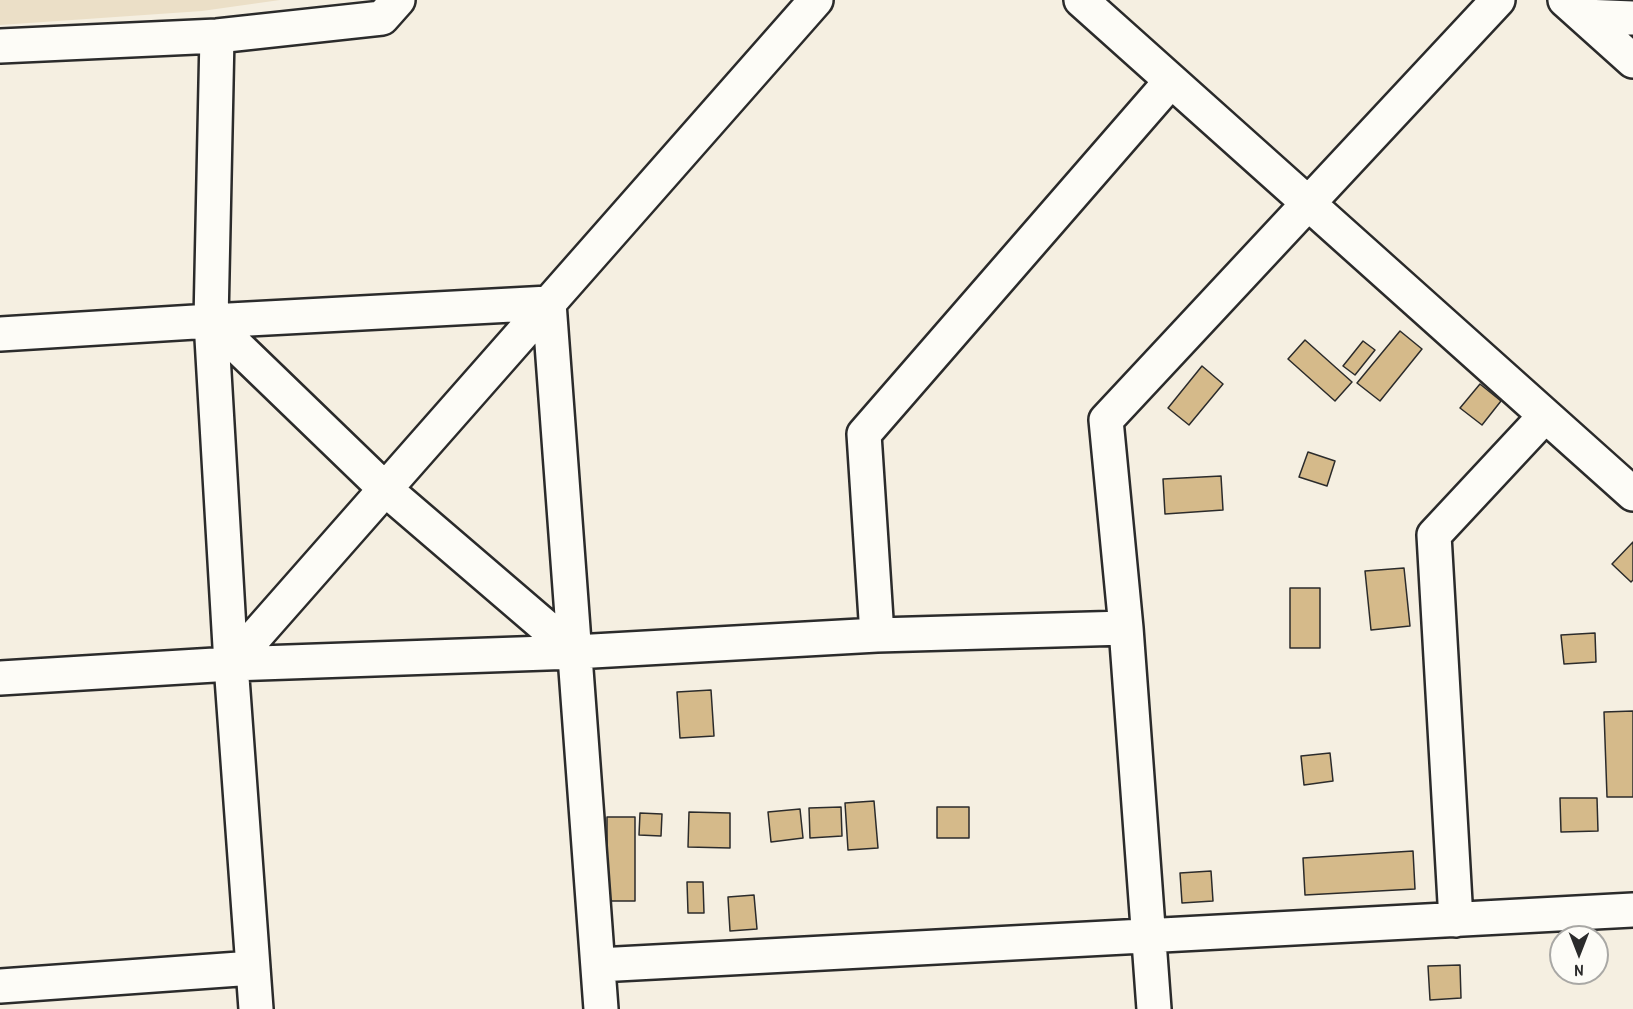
<!DOCTYPE html>
<html>
<head>
<meta charset="utf-8">
<style>
	body { margin:0 }
	#map { position:relative; width:1633px; height:1009px; overflow:hidden; background:#f5efe1; font-family:"Patrick Hand",sans-serif }
	canvas { display:block }
	.north { position:absolute; left:1549px; top:925px; width:60px; height:60px; box-sizing:border-box; background:#fdfcf7; border:2px solid #a9a8a5; border-radius:50%; rotate:180deg; font-size:16px; font-weight:700; line-height:24px; text-align:center; color:#2b2b2b }
	.north::after { content:''; display:block; margin:auto; width:21px; height:27px; background:#2b2b2b; clip-path:polygon(50% 0,100% 100%,50% 72%,0 100%) }
</style>
</head>
<body>
<div id="map">
<canvas width="1633" height="1009"></canvas>
<div class="north">N</div>
</div>
<script>
const context = document.querySelector('canvas').getContext('2d');
context.lineJoin = 'round';
function paint(path, color) { context.fillStyle = color; context.fill(path, 'evenodd'); }
function strokePath(path, color, width, dash) { context.strokeStyle = color; context.lineWidth = width; context.lineCap = dash ? 'butt' : 'round'; context.setLineDash(dash || []); context.stroke(path); }
paint(new Path2D(`
	M0 0H280L202 11 0 25Z`), '#ebdfc7');
const building = new Path2D(`
	M1400 331 1422 349 1380 401 1357 383Z
	M1305 340 1352 382 1335 401 1288 359Z
	M1363 341 1375 350 1355 375 1343 366Z
	M1202 366 1223 384 1189 425 1168 408Z
	M1480 384 1501 401 1482 425 1460 408Z
	M1308 452 1335 461 1327 486 1299 477Z
	M1221 476 1223 510 1165 514 1163 479Z
	M1633 542V580L1631 582 1612 564Z
	M1404 568 1410 626 1371 630 1365 571Z
	M1290 588H1320V648H1290Z
	M1595 633 1596 662 1564 664 1561 635Z
	M711 690 714 736 680 738 677 692Z
	M1633 711V797H1607L1604 712Z
	M1330 753 1333 781 1304 785 1301 756Z
	M1560 798H1597L1598 831 1561 832Z
	M874 801 878 848 848 850 845 803Z
	M841 807 842 836 810 838 809 808Z
	M937 807H969V838H937Z
	M800 809 803 838 771 842 768 812Z
	M689 812 730 813V848L688 847Z
	M640 813 662 814 661 836 639 835Z
	M607 817H635V901H607Z
	M1413 851 1415 889 1305 895 1303 858Z
	M1211 871 1213 901 1182 903 1180 873Z
	M687 882H703L704 913H688Z
	M754 895 757 929 730 931 728 897Z
	M1460 965 1461 998 1430 1000 1428 966Z`);
paint(building, '#d5ba8a');
strokePath(building, '#2b2b2b', 1.5);
const minor = new Path2D(`
	M1081 0 1633 494
	M1565 0 1633 61
	M1583 16 1633 18
	M217 36 211 321 231 664 256 1009
	M0 46 217 36 382 18 398 0
	M211 321 385 489 575 652
	M0 334 211 321 549 303 601 1009
	M877 635 864 434 1171 81
	M231 664 816 0
	M0 678 231 664 575 652 877 635 1126 628
	M1456 920 1434 535 1545 416
	M598 965 1633 910
	M0 986 253 968
	M1154 1009 1126 628 1106 420 1498 0`);
strokePath(minor, '#2b2b2b', 38);
strokePath(minor, '#fdfcf7', 33);
</script>
</body>
</html>
